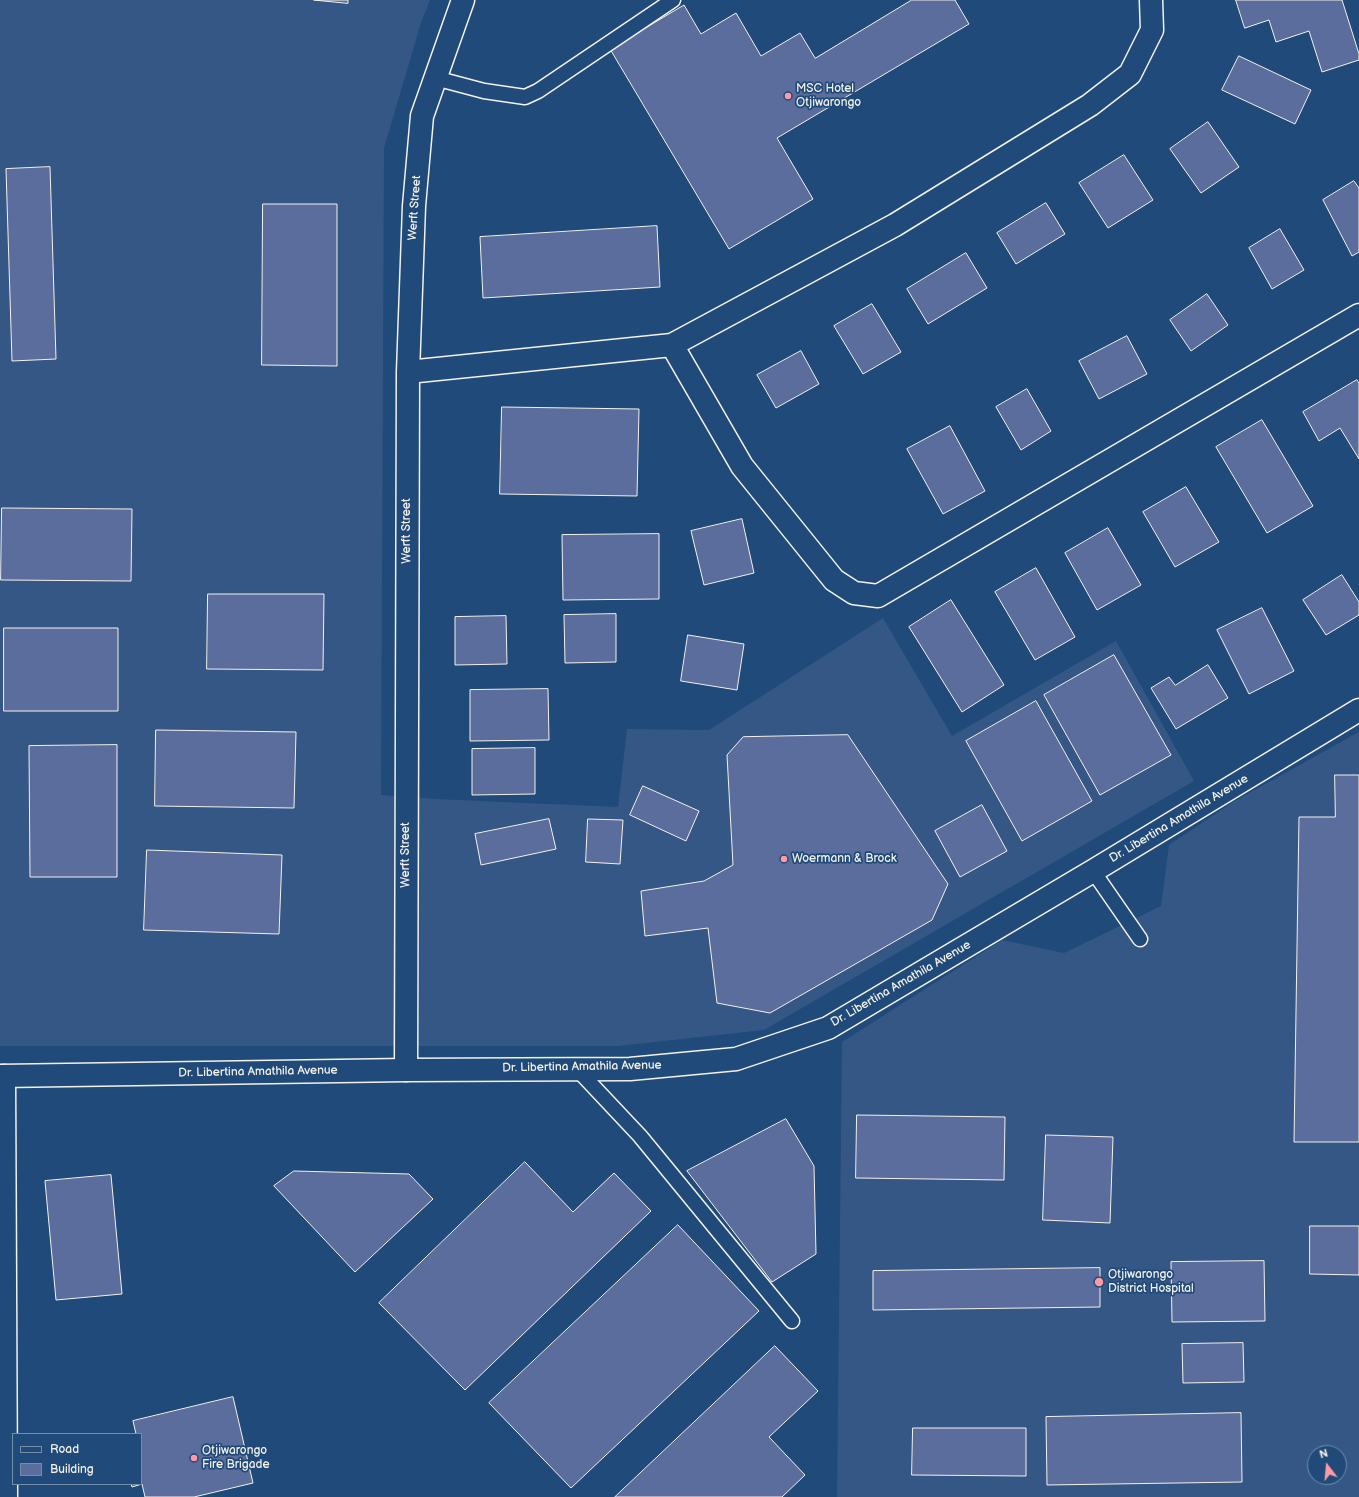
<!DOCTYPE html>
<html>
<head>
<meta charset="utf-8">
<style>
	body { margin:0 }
	#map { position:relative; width:1359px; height:1497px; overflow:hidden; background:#1f4a7a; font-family:"Balsamiq Sans",sans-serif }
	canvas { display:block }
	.legend { position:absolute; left:12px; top:1433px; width:130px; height:52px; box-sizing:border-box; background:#1f4a7a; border:1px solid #748da6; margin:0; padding:5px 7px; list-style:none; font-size:12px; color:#f4f1e8 }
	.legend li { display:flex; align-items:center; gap:8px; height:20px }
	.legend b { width:20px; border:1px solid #748da6 }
	.north { position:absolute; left:1307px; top:1445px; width:40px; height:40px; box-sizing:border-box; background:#1f4a7a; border:1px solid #748da6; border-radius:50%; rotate:344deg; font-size:11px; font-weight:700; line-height:16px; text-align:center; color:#f4f1e8 }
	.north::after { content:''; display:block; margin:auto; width:14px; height:18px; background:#ff9aa2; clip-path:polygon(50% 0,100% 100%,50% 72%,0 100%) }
</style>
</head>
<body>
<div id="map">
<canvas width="1359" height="1497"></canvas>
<ul class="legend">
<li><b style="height:5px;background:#1f4a7a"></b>Road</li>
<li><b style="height:11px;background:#5a6d9d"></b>Building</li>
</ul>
<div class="north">N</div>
</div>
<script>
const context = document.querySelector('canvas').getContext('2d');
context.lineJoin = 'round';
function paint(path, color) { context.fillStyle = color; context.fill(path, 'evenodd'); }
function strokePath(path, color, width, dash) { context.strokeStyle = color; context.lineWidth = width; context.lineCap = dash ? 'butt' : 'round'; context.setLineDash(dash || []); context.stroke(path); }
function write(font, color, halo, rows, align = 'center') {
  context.font = font + ' "Balsamiq Sans",sans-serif'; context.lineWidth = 3.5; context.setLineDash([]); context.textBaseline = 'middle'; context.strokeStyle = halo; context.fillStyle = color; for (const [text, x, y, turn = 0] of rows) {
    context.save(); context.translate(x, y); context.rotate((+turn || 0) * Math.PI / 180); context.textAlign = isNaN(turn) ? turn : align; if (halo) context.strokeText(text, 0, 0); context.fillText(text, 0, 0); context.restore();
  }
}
paint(new Path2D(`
	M0 0H430L421 23 384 148 381 795 435 799 618 807 627 729 709 730 883 618 952 736 1116 641 1194 781 764 1030 618 1046H0Z
	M1359 732V1497H837L842 1042 1002 940 1064 953 1161 906 1169 845 1233 802ZM1315 1453H1339V1477H1315Z`), '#355786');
const building = new Path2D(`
	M314 0H348V3Z
	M912 0H955L969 24 777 138 813 199 729 249 610 49 684 5 701 34 736 13 761 56 800 33 815 58Z
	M1236 0H1342L1359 54V60L1322 72 1309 31 1276 42 1269 20 1245 28Z
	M1239 56 1311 90 1295 124 1222 90Z
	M1208 122 1239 167 1201 193 1170 149Z
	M1124 155 1153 200 1108 228 1079 183Z
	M50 167 56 359 12 361 6 169Z
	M1354 181 1359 188V252L1352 256 1323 200Z
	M1046 203 1065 234 1016 264 997 233Z
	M263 204H337V366L262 365Z
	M657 226 660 287 483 298 480 237Z
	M1280 229 1304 270 1272 289 1249 248Z
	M966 253 987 288 928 324 907 289Z
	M1207 294 1228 325 1191 351 1170 320Z
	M872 304 901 352 863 374 834 326Z
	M1127 336 1147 374 1099 399 1079 361Z
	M801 351 819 384 776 408 757 375Z
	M1357 380 1359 383V459L1340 428 1319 441 1303 412Z
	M1027 389 1051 431 1021 450 996 407Z
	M502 407 639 409 637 496 500 494Z
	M1262 420 1313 506 1267 533 1216 447Z
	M950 426 985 491 943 514 907 449Z
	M1186 487 1219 542 1175 567 1143 512Z
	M2 508 132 509 131 581 1 580Z
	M742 519 754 573 704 585 691 531Z
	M1108 528 1141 585 1097 610 1065 553Z
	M659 534V599L563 600 562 535Z
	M1036 568 1075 637 1035 660 995 592Z
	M1342 575 1359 602V615L1326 635 1303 600Z
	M208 594H324L323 670 207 669Z
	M951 600 1004 685 962 712 909 627Z
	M1262 608 1294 671 1249 694 1217 630Z
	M616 614V662L565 663 564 615Z
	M506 616 507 664 455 665V617Z
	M4 628H118V711H4Z
	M688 635 744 644 737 690 681 681Z
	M1114 655 1171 755 1100 795 1044 695Z
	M1208 665 1228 698 1176 729 1151 688 1169 677 1175 685Z
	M548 689 549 740 470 741V690Z
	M1036 701 1092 801 1022 841 966 741Z
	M156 730 296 732 294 808 155 806Z
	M848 735 948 884 932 920 770 1013 717 1003 708 928 645 936 641 891 704 881 733 865 727 755 743 737Z
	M117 745V877H30L29 746Z
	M535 748V794L472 795V749Z
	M1335 775H1359V1142H1294L1299 817H1335Z
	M643 786 699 811 686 841 630 815Z
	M982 805 1007 851 960 877 935 831Z
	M549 819 556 849 481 865 475 834Z
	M588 819 623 820 620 864 586 862Z
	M147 850 282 855 279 934 144 930Z
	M857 1115 1005 1117 1004 1180 856 1178Z
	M786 1119 814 1166 816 1254 772 1282 687 1171Z
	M1046 1135 1113 1137 1110 1223 1043 1220Z
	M525 1162 573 1212 614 1173 651 1211 465 1390 379 1303Z
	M294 1171 409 1174 433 1199 355 1272 274 1186Z
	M111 1175 122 1294 56 1300 45 1181Z
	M678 1225 759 1311 571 1488 489 1403Z
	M1310 1226H1359V1275L1310 1274Z
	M1264 1261 1265 1321 1172 1322 1171 1262Z
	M1100 1268V1307L873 1310V1271Z
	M1243 1343 1244 1382 1183 1383 1182 1344Z
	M775 1346 818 1391 769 1437 805 1475 782 1497H615Z
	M233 1397 253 1483 194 1497H145L142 1484 132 1487 131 1484H141V1434H136L133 1421Z
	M1241 1413 1242 1482 1047 1485 1046 1417Z
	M913 1428H1026V1476L912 1475Z`);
paint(building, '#5a6d9d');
strokePath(building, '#f4f1e8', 1);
const service = new Path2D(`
	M435 78 484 91 525 97 538 91 673 0
	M1093 871 1140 939
	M577 1069 640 1136 792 1321`);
const minor = new Path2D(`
	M672 345 742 466 834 580 854 593 878 596 1359 315
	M408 372 672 345 895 225 1090 105 1130 74 1152 30 1151 0
	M406 1070 408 372 414 206 422 116 463 0
	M4 1076 6 1497`);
const tertiary = new Path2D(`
	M0 1076 406 1070 630 1069 736 1059 828 1028 1093 871 1359 710`);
strokePath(service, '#f4f1e8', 17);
strokePath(minor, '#f4f1e8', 25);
strokePath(tertiary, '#f4f1e8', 25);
strokePath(service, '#1f4a7a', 14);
strokePath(minor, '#1f4a7a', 22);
strokePath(tertiary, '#1f4a7a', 22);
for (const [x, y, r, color] of [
	[788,96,4,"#ff9aa2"],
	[784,859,4,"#ff9aa2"],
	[1099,1282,5,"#ff9aa2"],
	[194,1458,4,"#ff9aa2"]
]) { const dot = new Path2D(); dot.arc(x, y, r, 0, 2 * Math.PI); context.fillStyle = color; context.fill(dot); strokePath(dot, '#1f4a7a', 1.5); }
write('12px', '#f4f1e8', '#1f4a7a', [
	["MSC Hotel",796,89],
	["Otjiwarongo",796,103],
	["Woermann & Brock",792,859],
	["Otjiwarongo",1108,1275],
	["District Hospital",1108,1289],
	["Otjiwarongo",202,1451],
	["Fire Brigade",202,1465]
], 'left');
write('12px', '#f4f1e8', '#1f4a7a', [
	["Werft Street",415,208,-86],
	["Werft Street",407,531,-90],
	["Dr. Libertina Amathila Avenue",1179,819,-31],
	["Werft Street",406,855,-90],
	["Dr. Libertina Amathila Avenue",901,984,-30],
	["Dr. Libertina Amathila Avenue",582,1067,-1],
	["Dr. Libertina Amathila Avenue",258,1072,-1]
]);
</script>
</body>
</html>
